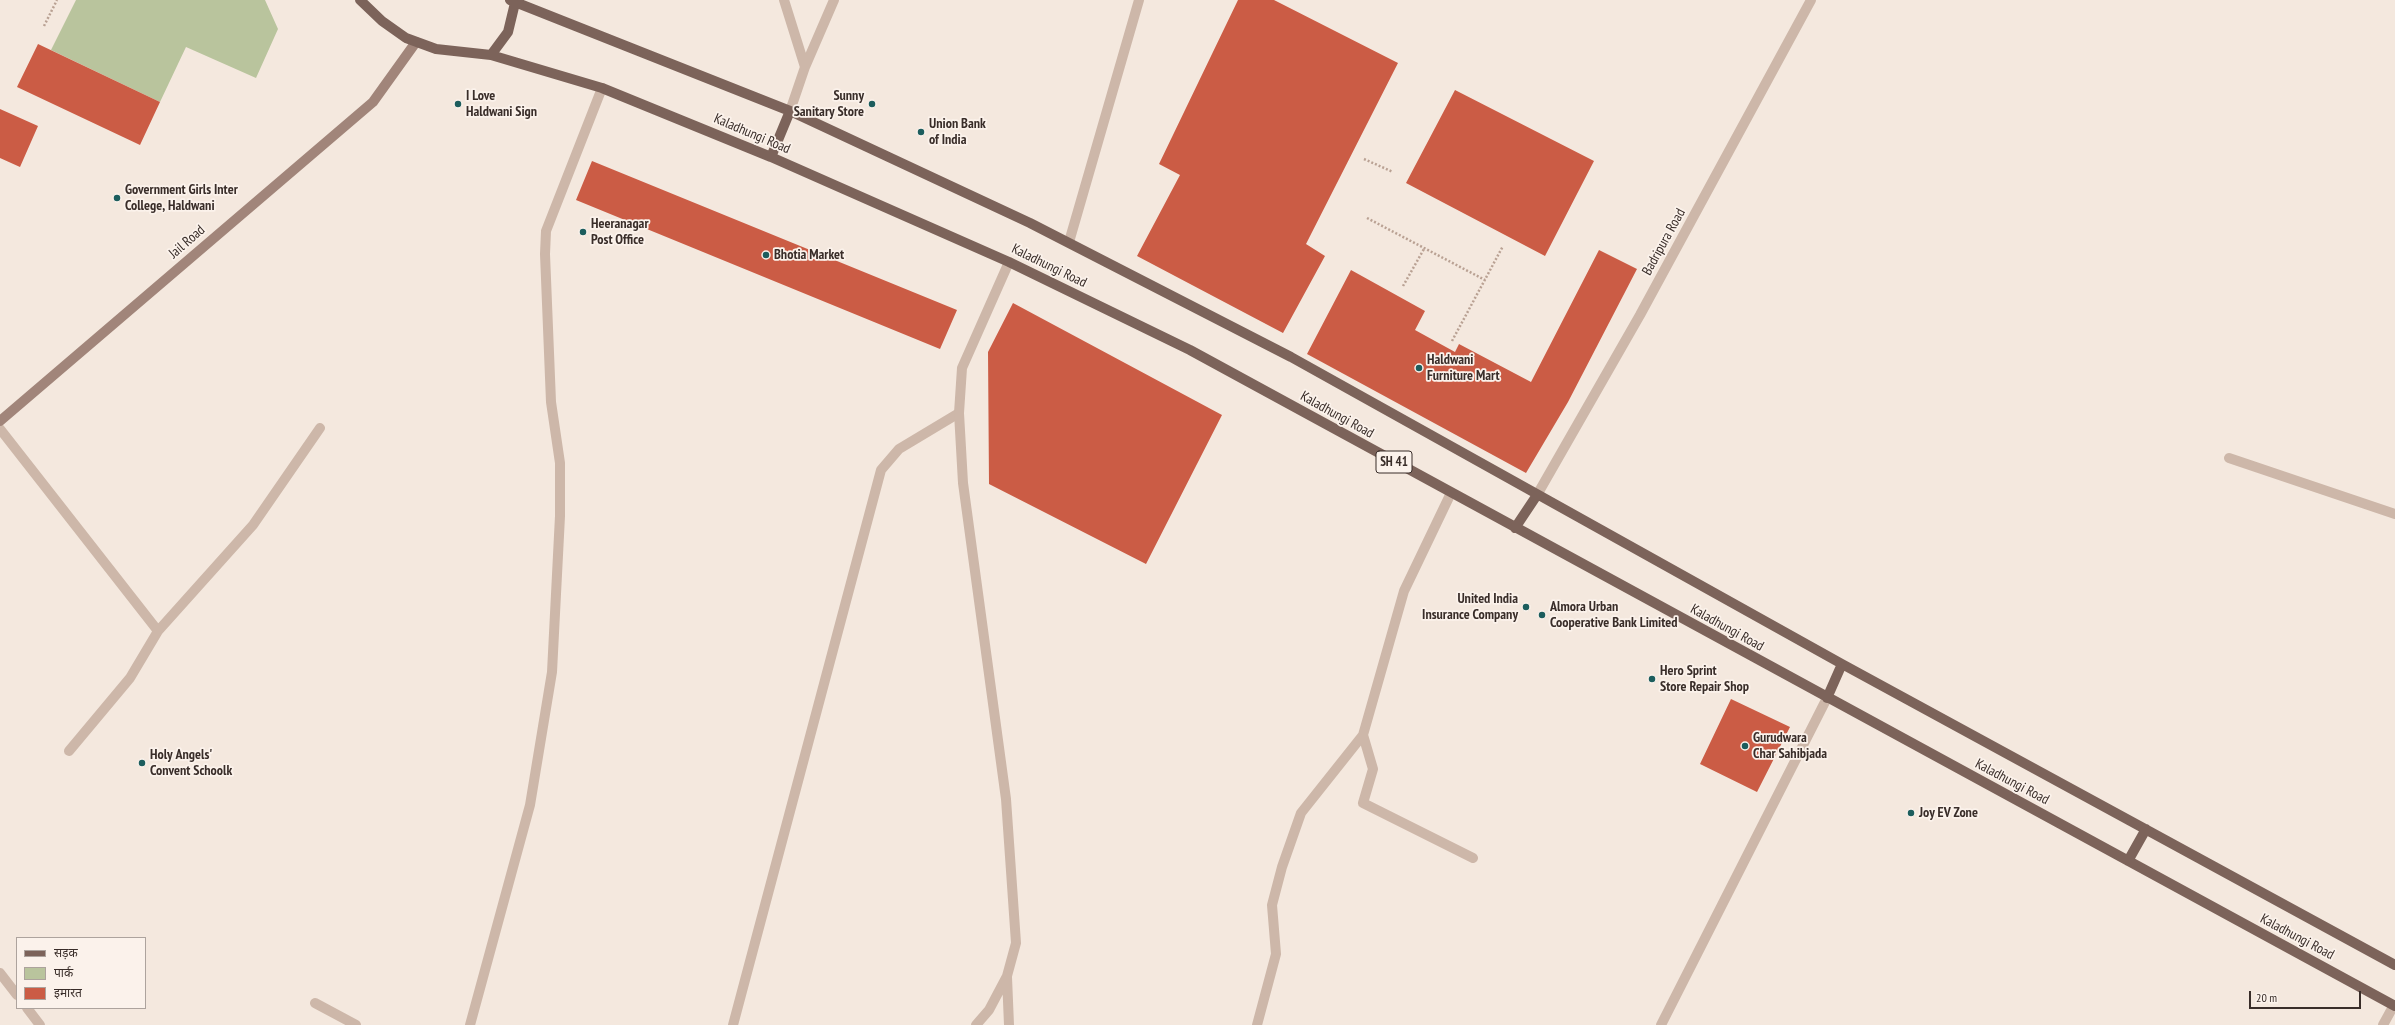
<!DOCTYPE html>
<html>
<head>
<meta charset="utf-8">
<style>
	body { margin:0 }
	#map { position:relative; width:2395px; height:1025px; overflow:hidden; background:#f4e8de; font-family:"PT Sans Narrow","Noto Sans Devanagari",sans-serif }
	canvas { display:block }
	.legend { position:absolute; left:16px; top:937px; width:130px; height:72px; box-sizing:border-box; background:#fbf2eb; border:1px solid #ada39d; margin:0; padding:5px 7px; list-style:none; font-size:12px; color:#392d29 }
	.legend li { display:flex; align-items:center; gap:8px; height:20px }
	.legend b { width:20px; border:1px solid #ada39d }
	.scale { position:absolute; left:2249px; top:991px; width:112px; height:18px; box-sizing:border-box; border:2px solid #392d29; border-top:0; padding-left:5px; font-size:12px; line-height:14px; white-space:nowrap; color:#392d29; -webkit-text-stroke:3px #fbf2eb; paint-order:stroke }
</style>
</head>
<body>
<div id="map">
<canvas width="2395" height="1025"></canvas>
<ul class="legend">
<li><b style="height:5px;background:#7c635a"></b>सड़क</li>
<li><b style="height:11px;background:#b9c49d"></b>पार्क</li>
<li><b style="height:11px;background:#cb5c45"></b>इमारत</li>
</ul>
<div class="scale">20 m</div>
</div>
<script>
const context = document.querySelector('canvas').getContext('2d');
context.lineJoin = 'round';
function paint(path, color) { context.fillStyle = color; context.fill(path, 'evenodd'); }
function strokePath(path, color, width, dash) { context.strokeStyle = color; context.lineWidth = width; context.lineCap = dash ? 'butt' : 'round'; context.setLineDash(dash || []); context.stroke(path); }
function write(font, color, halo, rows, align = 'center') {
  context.font = font + ' "PT Sans Narrow",sans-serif'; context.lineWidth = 3.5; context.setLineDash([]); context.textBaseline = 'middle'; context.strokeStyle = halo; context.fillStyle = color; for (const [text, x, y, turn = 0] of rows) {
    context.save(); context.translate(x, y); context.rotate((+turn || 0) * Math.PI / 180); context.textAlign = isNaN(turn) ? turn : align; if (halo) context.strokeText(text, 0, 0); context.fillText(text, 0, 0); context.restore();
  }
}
paint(new Path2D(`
	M76 0H265L278 29 256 78 186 47 160 102 51 50Z`), '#b9c49d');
paint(new Path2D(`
	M1238 0H1274L1398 63 1306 244 1325 256 1283 333 1137 256 1180 175 1159 164Z
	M38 44 160 102 140 145 17 87Z
	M1455 90 1594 161 1545 256 1406 183Z
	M0 109 38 126 20 167 0 158Z
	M592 161 957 310 940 349 576 200Z
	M1599 250 1637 269 1568 402 1526 473 1307 354 1351 270 1425 311 1415 330 1455 352 1459 344 1531 382Z
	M1013 303 1222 415 1146 564 989 484 988 352Z
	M1731 699 1790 727 1757 792 1700 764Z`), '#cb5c45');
strokePath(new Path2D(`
	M44 26 57 0
	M1364 159 1393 172
	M1367 218 1485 280
	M1403 286 1424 249
	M1452 341 1503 246`), '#b9a193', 2.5, [2, 2]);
strokePath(new Path2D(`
	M2229 458 2395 514
	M733 1025 881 470 899 449 959 413`), '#cdb7a9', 10);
strokePath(new Path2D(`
	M784 0 805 67 790 111
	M805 67 834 0
	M1069 242 1139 0
	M0 429 158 631
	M1537 495 1640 315 1811 0
	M1363 735 1373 769 1363 803 1473 858
	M69 751 130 678 158 631 253 525 320 428
	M0 973 17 995
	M1007 977 1009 1025
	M315 1003 356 1025
	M27 1008 40 1025
	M470 1025 530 805 552 672 560 516V463L551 402 545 254 546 231 602 88
	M976 1025 989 1010 1007 976 1016 943 1006 799 963 483 959 413 962 368 1009 262
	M1257 1025 1276 954 1272 905 1282 867 1301 813 1363 735 1404 591 1451 493
	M1661 1025 1827 698
	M2383 1025 2394 1005`), '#cdb7a9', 10);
strokePath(new Path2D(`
	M0 421 373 102 416 42`), '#a1857a', 10);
strokePath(new Path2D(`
	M360 0 382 21 406 38 436 49 491 55 602 88 771 157 1009 262 1190 350 2395 1006
	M510 0 790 111 1030 223 1291 357 1842 664 2395 965
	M491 55 508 32 515 3
	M771 157 790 111
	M1515 528 1537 495
	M1827 698 1842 664
	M2128 861 2146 829`), '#7c635a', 10);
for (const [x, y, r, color] of [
	[458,104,4,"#1c5d5d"],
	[872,104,4,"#1c5d5d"],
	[921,132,4,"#1c5d5d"],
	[117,198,4,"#1c5d5d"],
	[583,232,4,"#1c5d5d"],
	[766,255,4,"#1c5d5d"],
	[1419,368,4,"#1c5d5d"],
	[1526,607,4,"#1c5d5d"],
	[1542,615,4,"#1c5d5d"],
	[1652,679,4,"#1c5d5d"],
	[1745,746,4,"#1c5d5d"],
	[142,763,4,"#1c5d5d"],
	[1911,813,4,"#1c5d5d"]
]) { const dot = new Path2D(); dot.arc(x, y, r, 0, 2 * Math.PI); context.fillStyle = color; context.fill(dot); strokePath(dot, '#fbf2eb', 1.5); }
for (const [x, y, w] of [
	[1394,462,36]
]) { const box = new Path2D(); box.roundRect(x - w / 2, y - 11, w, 22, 3); context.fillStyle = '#fbf2eb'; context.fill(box); strokePath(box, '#392d29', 1); }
write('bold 13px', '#392d29', null, [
	["SH 41",1394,462]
]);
write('bold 14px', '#392d29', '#fbf2eb', [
	["I Love",466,96],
	["Haldwani Sign",466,112],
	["Sunny",864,96,"right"],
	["Sanitary Store",864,112,"right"],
	["Union Bank",929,124],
	["of India",929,140],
	["Government Girls Inter",125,190],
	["College, Haldwani",125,206],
	["Heeranagar",591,224],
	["Post Office",591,240],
	["Bhotia Market",774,255],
	["Haldwani",1427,360],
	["Furniture Mart",1427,376],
	["United India",1518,599,"right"],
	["Insurance Company",1518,615,"right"],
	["Almora Urban",1550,607],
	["Cooperative Bank Limited",1550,623],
	["Hero Sprint",1660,671],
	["Store Repair Shop",1660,687],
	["Gurudwara",1753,738],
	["Char Sahibjada",1753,754],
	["Holy Angels'",150,755],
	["Convent Schoolk",150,771],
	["Joy EV Zone",1919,813]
], 'left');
write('14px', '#392d29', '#fbf2eb', [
	["Kaladhungi Road",752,134,23],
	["Jail Road",187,242,-41],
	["Badripura Road",1664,242,-61],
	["Kaladhungi Road",1049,266,26],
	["Kaladhungi Road",1337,415,29],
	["Kaladhungi Road",1727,628,29],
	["Kaladhungi Road",2012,782,28],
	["Kaladhungi Road",2297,937,28]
]);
</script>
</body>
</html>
